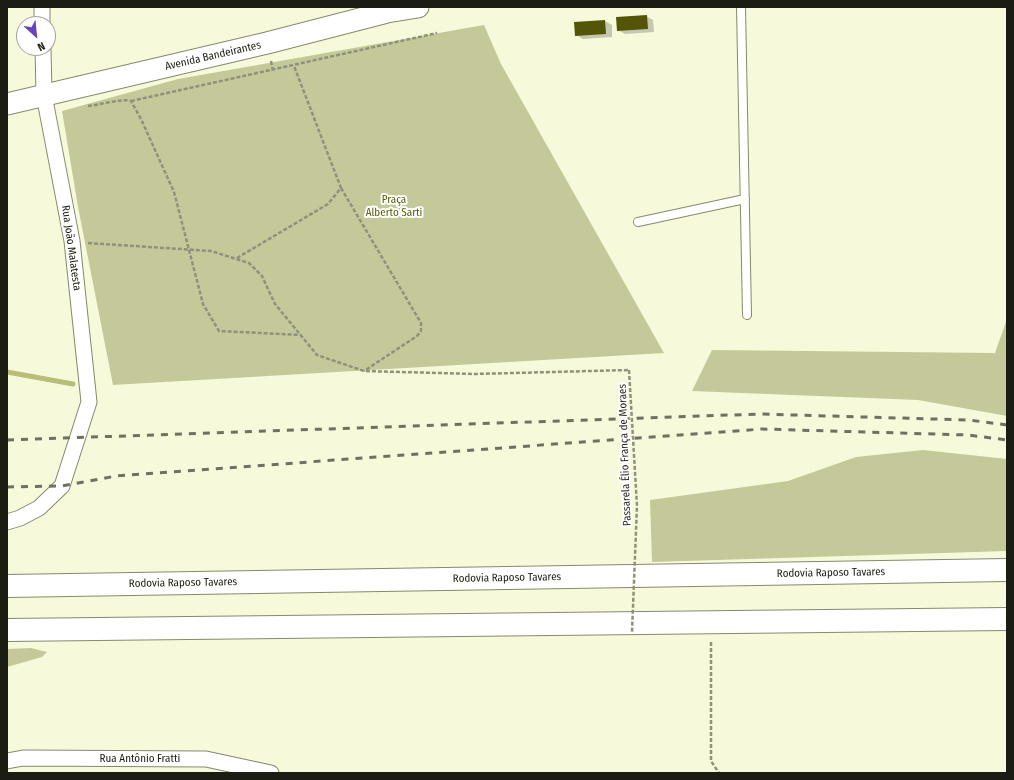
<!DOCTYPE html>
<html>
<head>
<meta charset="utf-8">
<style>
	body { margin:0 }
	#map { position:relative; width:1014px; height:780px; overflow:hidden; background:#f7fada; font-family:"Fira Sans Condensed",sans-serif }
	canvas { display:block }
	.frame { position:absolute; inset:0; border:8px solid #1c1d12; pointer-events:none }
	.north { position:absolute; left:16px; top:16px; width:40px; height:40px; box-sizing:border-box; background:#fff; border:1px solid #a4a5a0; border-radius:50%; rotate:153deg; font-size:11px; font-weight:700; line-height:16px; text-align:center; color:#1c1d12 }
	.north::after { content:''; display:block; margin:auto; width:14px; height:18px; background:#6744bd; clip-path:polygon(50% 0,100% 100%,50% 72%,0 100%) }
</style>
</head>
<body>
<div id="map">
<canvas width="1014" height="780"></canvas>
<div class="frame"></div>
<div class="north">N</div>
</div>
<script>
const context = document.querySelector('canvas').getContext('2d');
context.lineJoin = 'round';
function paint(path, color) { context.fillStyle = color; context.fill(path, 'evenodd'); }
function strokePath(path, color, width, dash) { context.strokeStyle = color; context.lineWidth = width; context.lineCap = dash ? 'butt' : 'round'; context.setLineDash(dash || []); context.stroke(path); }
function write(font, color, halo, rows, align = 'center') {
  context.font = font + ' "Fira Sans Condensed",sans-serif'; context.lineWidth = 4; context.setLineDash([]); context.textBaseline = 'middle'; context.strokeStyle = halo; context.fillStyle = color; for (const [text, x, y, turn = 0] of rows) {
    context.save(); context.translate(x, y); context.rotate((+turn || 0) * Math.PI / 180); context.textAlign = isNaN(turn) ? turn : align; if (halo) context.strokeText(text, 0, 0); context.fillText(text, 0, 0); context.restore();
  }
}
paint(new Path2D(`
	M484 25 501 64 664 353 113 385 78 207 62 111 178 79Z
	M1007 319V416L918 400 692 391 712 350 995 353Z
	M923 450 1007 459V551L652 562 650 500 788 481 856 457Z
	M31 648 47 652 42 657 7 667V649Z`), '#c5c99a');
paint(new Path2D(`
	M646 16 653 20 654 32 625 34 618 30Z
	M605 21 612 25V37L583 39 576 35Z`), '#0003');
strokePath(new Path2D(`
	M7 372 73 384`), '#b8be77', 5);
paint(new Path2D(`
	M647 15 648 29 617 31 616 17Z
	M605 20 606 34 575 36 574 22Z`), '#535608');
const lane = new Path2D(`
	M741 7 747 315
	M638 222 745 199`);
const street = new Path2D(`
	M42 7V24
	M7 522 20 518 39 508 62 486 89 402 72 241 44 95 43 48
	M7 761 23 758 206 759 271 773`);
const secondary = new Path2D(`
	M7 104 267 43 387 12 418 7`);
const highway = new Path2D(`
	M7 586 1007 570
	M7 630 1007 619`);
strokePath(lane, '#86896c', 10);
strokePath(street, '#86896c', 17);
strokePath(secondary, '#86896c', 23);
strokePath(highway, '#86896c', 24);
strokePath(new Path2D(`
	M271 61 273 71
	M131 101 437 33
	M88 106C99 105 123 98 131 101L141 119 174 192 203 304 219 331 301 335
	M341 188 421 323V331L417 336 364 371
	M88 243 211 251 249 263 262 276 275 304 317 355 364 371 475 374 629 370
	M237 258 328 204 341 188 294 66
	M711 642V761L719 773`), '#8f917b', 2.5, [4, 2]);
strokePath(lane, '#fff', 8);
strokePath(street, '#fff', 15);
strokePath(secondary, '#fff', 21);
strokePath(highway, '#fff', 22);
strokePath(new Path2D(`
	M7 440 760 414 969 420 1007 425
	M7 487 62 486 116 476 762 429 968 435 1007 440`), '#6f715e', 3, [7, 7]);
strokePath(new Path2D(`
	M629 370 637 506 632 632`), '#8f917b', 2.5, [4, 2]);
write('11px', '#1c1d12', '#fff', [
	["Avenida Bandeirantes",213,56,-13],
	["Rua João Malatesta",71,248,82],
	["Passarela Élio França de Moraes",625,455,-92],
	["Rodovia Raposo Tavares",831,573,-1],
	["Rodovia Raposo Tavares",507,578,-1],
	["Rodovia Raposo Tavares",183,583,-1],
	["Rua Antônio Fratti",140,759]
]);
write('11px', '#595c07', '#fff', [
	["Praça",394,200],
	["Alberto Sarti",394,213]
]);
</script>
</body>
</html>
